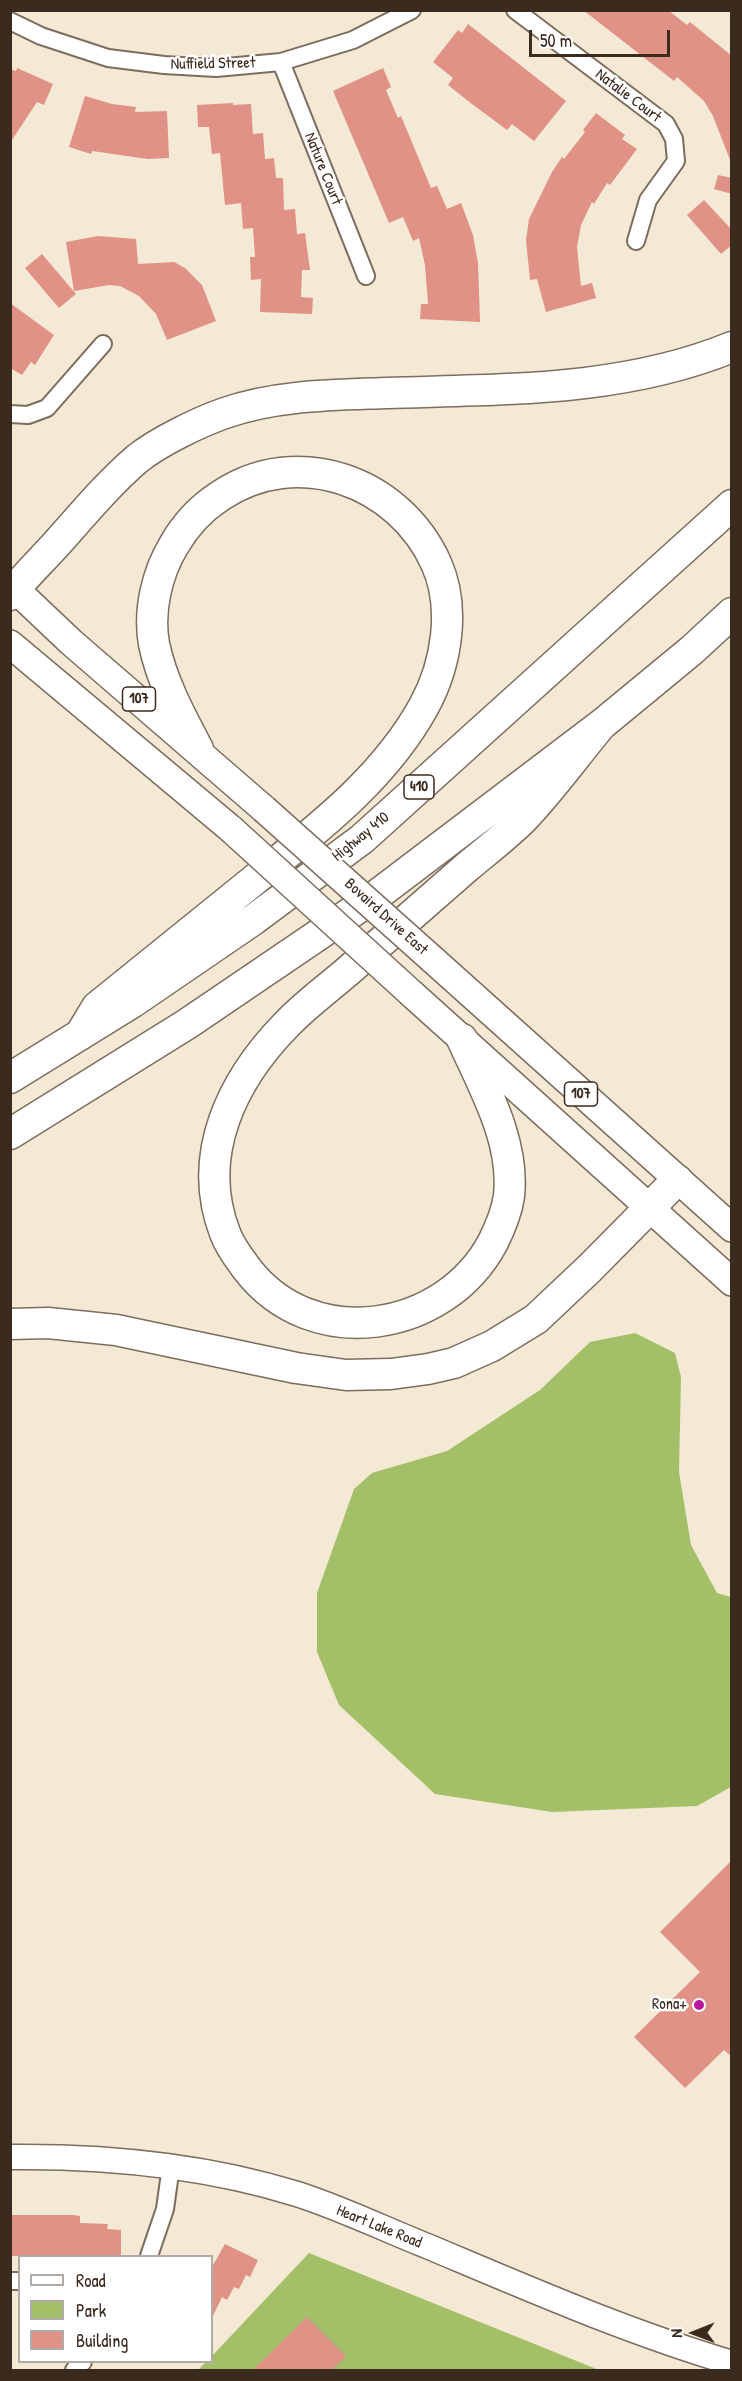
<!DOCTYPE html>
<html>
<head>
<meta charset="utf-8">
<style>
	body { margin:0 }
	#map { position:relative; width:742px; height:2381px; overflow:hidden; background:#f4e9d4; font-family:"Patrick Hand",sans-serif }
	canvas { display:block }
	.frame { position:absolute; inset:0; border:12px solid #3b2a1e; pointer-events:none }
	.legend { position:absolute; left:18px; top:2255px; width:195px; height:108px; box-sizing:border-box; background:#fff; border:2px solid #b1aaa5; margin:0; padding:8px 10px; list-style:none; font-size:18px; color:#3b2a1e }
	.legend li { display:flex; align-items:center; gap:12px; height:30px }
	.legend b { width:30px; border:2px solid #b1aaa5 }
	.north { position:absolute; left:664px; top:2303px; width:60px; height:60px; -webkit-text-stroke:4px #fff; paint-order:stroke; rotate:269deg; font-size:16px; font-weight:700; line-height:24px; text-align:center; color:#3b2a1e }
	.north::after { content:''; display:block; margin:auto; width:21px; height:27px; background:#3b2a1e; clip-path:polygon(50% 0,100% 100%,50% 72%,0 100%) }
	.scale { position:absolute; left:529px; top:30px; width:141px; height:27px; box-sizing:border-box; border:3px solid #3b2a1e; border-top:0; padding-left:8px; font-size:18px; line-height:21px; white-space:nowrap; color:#3b2a1e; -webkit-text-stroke:4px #fff; paint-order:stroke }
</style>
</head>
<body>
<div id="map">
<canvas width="742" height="2381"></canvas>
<div class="frame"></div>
<ul class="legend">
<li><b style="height:8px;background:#fff"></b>Road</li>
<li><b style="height:16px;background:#a3c068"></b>Park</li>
<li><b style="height:16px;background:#e09286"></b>Building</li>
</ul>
<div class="north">N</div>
<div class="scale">50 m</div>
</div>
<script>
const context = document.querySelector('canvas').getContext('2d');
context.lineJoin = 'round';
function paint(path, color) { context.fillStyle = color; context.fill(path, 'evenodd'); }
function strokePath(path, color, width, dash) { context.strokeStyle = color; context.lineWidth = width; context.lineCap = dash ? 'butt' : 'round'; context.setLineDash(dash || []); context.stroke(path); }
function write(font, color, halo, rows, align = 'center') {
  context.font = font + ' "Patrick Hand",sans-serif'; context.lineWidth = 5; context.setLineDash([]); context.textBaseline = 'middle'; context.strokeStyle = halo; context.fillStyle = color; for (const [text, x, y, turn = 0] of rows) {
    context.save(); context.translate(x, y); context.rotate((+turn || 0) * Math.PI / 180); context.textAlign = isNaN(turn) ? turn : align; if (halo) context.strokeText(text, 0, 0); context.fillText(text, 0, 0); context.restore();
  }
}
paint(new Path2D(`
	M635 1333 675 1353 681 1377 679 1472 691 1545 717 1593 731 1597V1787L697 1806 552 1812 435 1794 339 1705 317 1652V1593L354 1489 372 1473 447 1451 540 1390 590 1342Z
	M309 2253 599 2370H198L206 2362H212V2356Z`), '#a3c068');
paint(new Path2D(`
	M583 10H668L687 25 690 22 732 56V160H730L713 116 704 101 677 77 674 81Z
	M468 24 566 101 534 141 512 124 507 130 468 101 448 85 453 78 433 62 458 30 462 33Z
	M17 68 53 84 44 105 37 102 10 143V69L16 71Z
	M383 68 391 87 386 90 398 118 401 116 431 188 437 186 447 209 461 203 473 235 478 263 480 322 420 319 421 304H428L425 265 419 238 413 241 403 217 389 223 333 91Z
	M85 96 112 104 136 107 135 112 167 111 169 158 148 159 92 151 91 154 69 147Z
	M233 103V105L251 104 253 134 263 133 265 159 274 158 276 178H283L284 210 295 209 297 234 305 233 310 270H302L301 297 313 298 312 314 260 312 261 279 251 280 250 257H255L253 228 243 229 241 203 225 205 220 153 212 154 209 127H198L197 105Z
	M596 113 625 135 622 139 637 149 610 185 607 183 594 204 592 202 581 225 577 247 581 286 592 283 596 298 546 312 537 279 530 280 526 240 529 219 552 172 562 157 564 159 585 132 583 130Z
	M718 175 732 178V194L714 189Z
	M704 200 732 230V245L721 254 687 215Z
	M98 236 136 239 138 264 174 262 185 268 202 285 216 321 167 340 156 314 139 296 120 286 109 285 74 291 66 242Z
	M42 254 76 294 59 308 25 268Z
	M10 303 54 335 35 365 31 362 22 375 10 368Z
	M732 1860V2057L724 2050 685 2088 634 2037 700 1972 660 1932Z
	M10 2215H73L80 2216V2223L108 2224 107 2229 121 2230V2256H10Z
	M225 2244 258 2260 250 2277 246 2275 239 2289 234 2287 227 2300 222 2297 212 2318V2267Z
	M307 2317 346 2356 332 2370H253Z`), '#e09286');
const street = new Path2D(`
	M515 10 666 124 674 139 676 161 648 200 636 241
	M10 21 41 36 108 58 164 65 216 68 281 62 353 40 412 10
	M281 62 366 276
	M10 414 28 415 47 408 103 344
	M149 2256 165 2209 171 2166
	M10 2281H20
	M74 2370 83 2362`);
const secondary = new Path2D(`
	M10 2157C107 2156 204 2165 297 2194 341 2208 384 2229 427 2246 527 2288 627 2332 732 2363`);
const primary = new Path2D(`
	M15 589 71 642 264 809
	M10 644 231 829
	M432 959 732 1228
	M412 994 732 1282`);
const highway = new Path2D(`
	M10 595C25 576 43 559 59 541 84 513 108 484 137 459 158 442 199 422 225 413 276 395 334 395 387 393 504 389 622 392 732 347
	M80 1035 97 1007C149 965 201 923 253 881 316 830 384 779 424 706 447 664 456 607 436 563 399 481 297 444 220 496 200 509 186 524 174 545 157 573 148 611 154 644 162 682 180 715 198 749
	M462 1039C484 1088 515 1141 509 1196 507 1211 500 1228 493 1242 445 1333 312 1354 247 1269 239 1258 230 1247 225 1233 195 1155 232 1080 287 1024 308 1002 334 984 356 964 393 932 430 899 467 867 486 851 506 836 523 819 551 790 575 756 601 725
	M10 1078 133 1002 253 920 362 839 732 505
	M10 1134 187 1024 377 895 601 725 692 650 732 613
	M10 1324 48 1323 116 1330 296 1368 346 1375 391 1374 428 1369 454 1363 492 1346 536 1319 590 1268 677 1180`);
strokePath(street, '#7c6d5e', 20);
strokePath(secondary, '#7c6d5e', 27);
strokePath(primary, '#7c6d5e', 30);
strokePath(highway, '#7c6d5e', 33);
strokePath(street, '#fff', 16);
strokePath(secondary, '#fff', 24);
strokePath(primary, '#fff', 27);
strokePath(highway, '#fff', 30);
const primaryBridge = new Path2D(`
	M264 809 432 959
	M231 829 412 994`);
strokePath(primaryBridge, '#7c6d5e', 30, []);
strokePath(primaryBridge, '#fff', 27);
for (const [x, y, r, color] of [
	[699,2005,6,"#b5179e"]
]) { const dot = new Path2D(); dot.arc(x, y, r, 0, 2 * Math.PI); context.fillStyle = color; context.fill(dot); strokePath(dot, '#fff', 2); }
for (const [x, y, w] of [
	[139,699,33],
	[419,787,30],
	[581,1094,33]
]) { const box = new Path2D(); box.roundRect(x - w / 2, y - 12, w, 24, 4.5); context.fillStyle = '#fff'; context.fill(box); strokePath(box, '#3b2a1e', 1.5); }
write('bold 15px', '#3b2a1e', null, [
	["107",139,699],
	["410",419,787],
	["107",581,1094]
]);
write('16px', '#3b2a1e', '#fff', [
	["Nuffield Street",213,64,-1],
	["Natalie Court",628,96,37],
	["Nature Court",323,169,68],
	["Highway 410",361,837,-39],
	["Bovaird Drive East",386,917,42],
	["Heart Lake Road",379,2227,22]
]);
write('16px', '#3b2a1e', '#fff', [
	["Rona+",687,2005]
], 'right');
</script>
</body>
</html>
